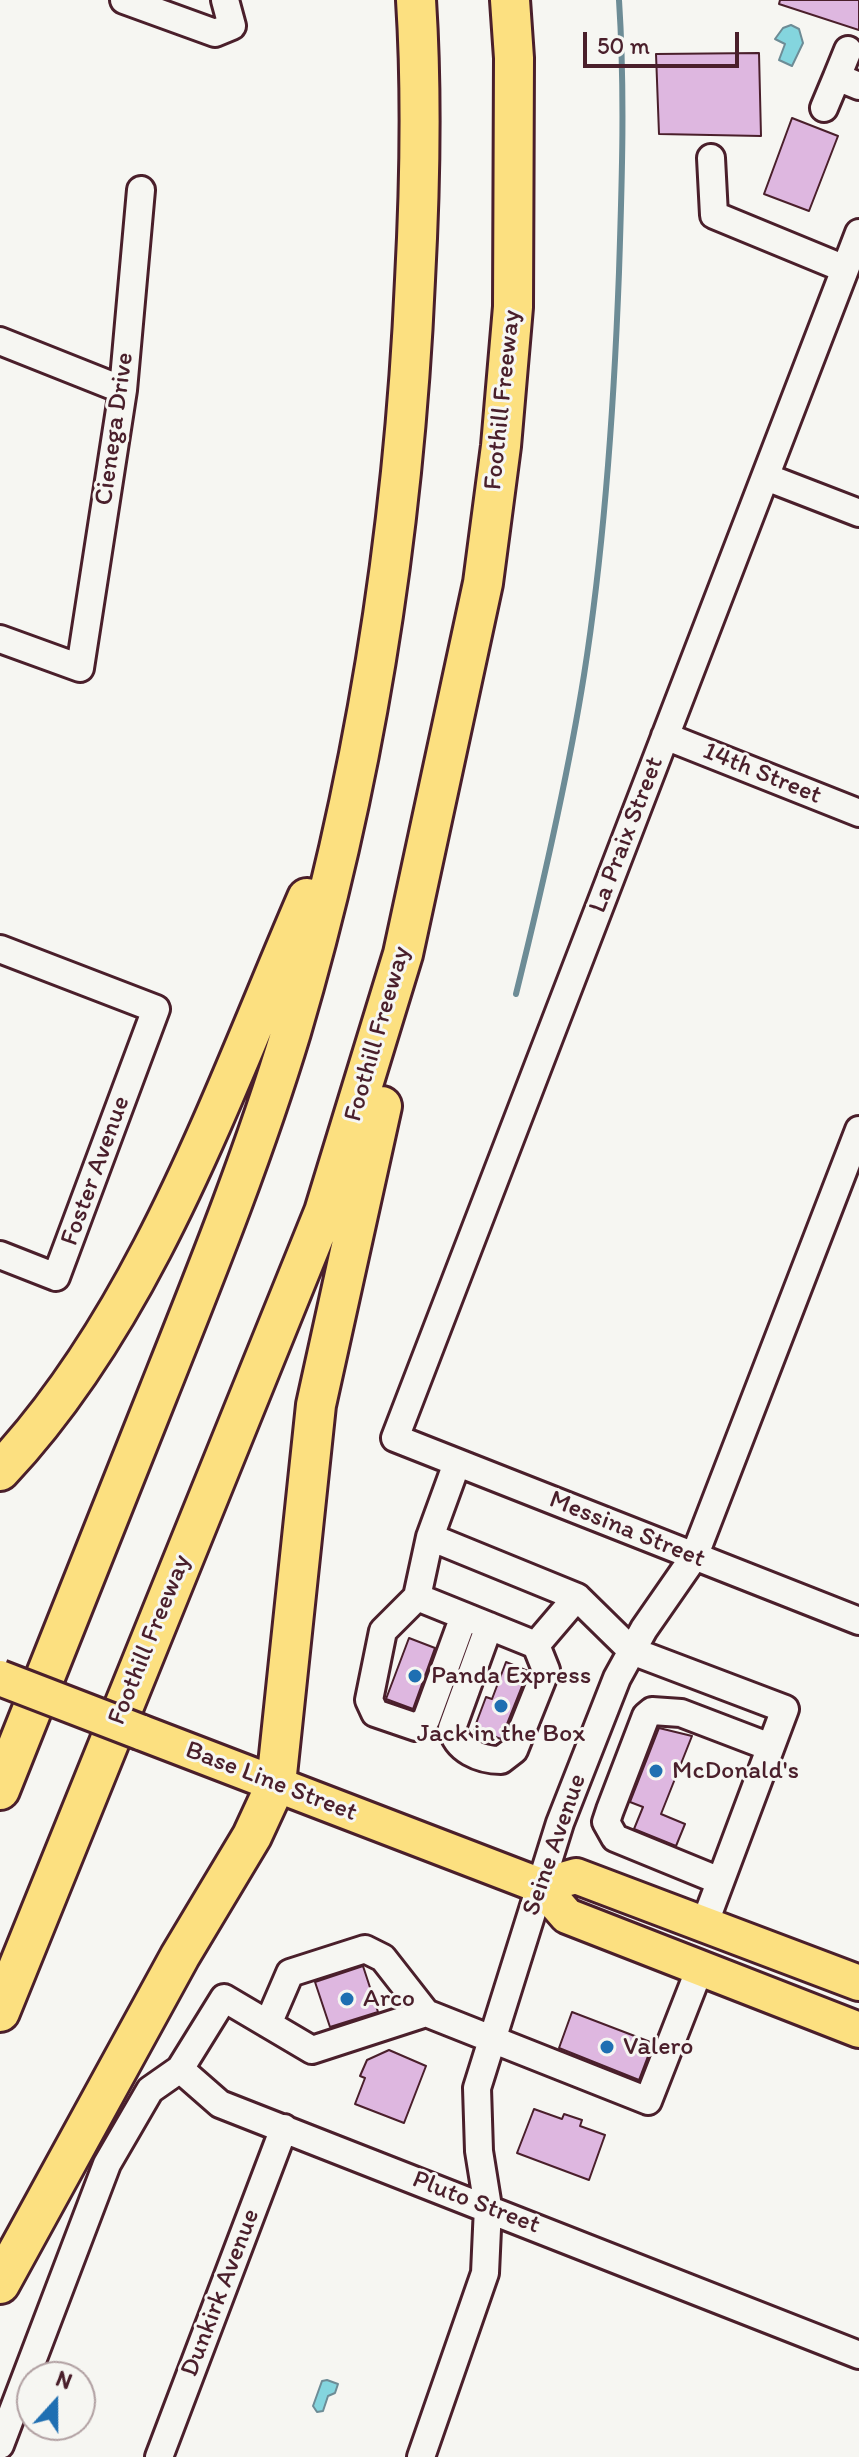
<!DOCTYPE html>
<html>
<head>
<meta charset="utf-8">
<style>
	body { margin:0 }
	#map { position:relative; width:859px; height:2457px; overflow:hidden; background:#f6f6f2; font-family:Itim,sans-serif }
	canvas { display:block }
	.north { position:absolute; left:16px; top:2361px; width:80px; height:80px; box-sizing:border-box; background:#f6f6f2; border:2px solid #b1a0a2; border-radius:50%; rotate:21deg; font-size:22px; font-weight:700; line-height:32px; text-align:center; color:#4a1f2b }
	.north::after { content:''; display:block; margin:auto; width:28px; height:36px; background:#1f6fb2; clip-path:polygon(50% 0,100% 100%,50% 72%,0 100%) }
	.scale { position:absolute; left:583px; top:32px; width:156px; height:36px; box-sizing:border-box; border:4px solid #4a1f2b; border-top:0; padding-left:10px; font-size:24px; line-height:28px; white-space:nowrap; color:#4a1f2b; -webkit-text-stroke:6px #f6f6f2; paint-order:stroke }
</style>
</head>
<body>
<div id="map">
<canvas width="859" height="2457"></canvas>
<div class="north">N</div>
<div class="scale">50 m</div>
</div>
<script>
const context = document.querySelector('canvas').getContext('2d');
context.lineJoin = 'round';
function paint(path, color) { context.fillStyle = color; context.fill(path, 'evenodd'); }
function strokePath(path, color, width, dash) { context.strokeStyle = color; context.lineWidth = width; context.lineCap = dash ? 'butt' : 'round'; context.setLineDash(dash || []); context.stroke(path); }
function write(font, color, halo, rows, align = 'center') {
  context.font = font + ' Itim,sans-serif'; context.lineWidth = 6; context.setLineDash([]); context.textBaseline = 'middle'; context.strokeStyle = halo; context.fillStyle = color; for (const [text, x, y, turn = 0] of rows) {
    context.save(); context.translate(x, y); context.rotate((+turn || 0) * Math.PI / 180); context.textAlign = isNaN(turn) ? turn : align; if (halo) context.strokeText(text, 0, 0); context.fillText(text, 0, 0); context.restore();
  }
}
const water = new Path2D(`
	M791 25 799 29 803 43 792 66 779 60 785 44 775 39 783 28Z
	M327 2380 338 2384 335 2393 328 2396 323 2411 317 2412 313 2406 322 2381Z`);
paint(water, '#84d5de');
strokePath(water, '#6d8c96', 2);
strokePath(new Path2D(`
	M516 994C542 889 567 782 584 675 605 542 614 406 619 272 622 181 625 91 619 0`), '#6d8c96', 6);
const building = new Path2D(`
	M780 0H859V30L779 4Z
	M759 53 761 136 659 134 656 54Z
	M792 118 838 136 809 211 764 194Z
	M409 1638 435 1648 413 1709 386 1699Z
	M506 1662 528 1671 501 1739 474 1729 486 1697 492 1699Z
	M659 1728 692 1736 661 1814 685 1824 676 1846 634 1829 643 1807 630 1802Z
	M363 1966 378 2012 330 2027 315 1982Z
	M572 2012 653 2043 639 2080 559 2048Z
	M389 2050 426 2066 404 2123 355 2104 365 2078 360 2076 367 2060Z
	M534 2109 562 2119 564 2114 582 2120 580 2126 605 2135 589 2180 517 2153Z`);
paint(building, '#deb7e0');
strokePath(building, '#4a1f2b', 2);
const minor = new Path2D(`
	M124 0 215 33 232 26 225 0
	M837 77 848 50
	M824 108 837 77 859 86
	M711 158 714 215 845 269
	M859 233 395 1438 859 1621
	M0 341 123 390
	M766 477 859 513
	M0 639 80 668 123 390 141 190
	M665 736 859 813
	M0 949 156 1009 56 1277 0 1255
	M457 1463 430 1537 577 1597 632 1651 785 1709 704 1925
	M430 1537 417 1597 536 1645 577 1597
	M417 1597 383 1631 369 1700 375 1713 416 1727 426 1720 464 1616
	M489 1626 452 1728C456 1750 480 1760 501 1760L514 1750 546 1670 536 1645
	M720 1881 615 1838 606 1822 610 1810 646 1716 652 1711 681 1713 770 1747
	M700 1968 648 2101 426 2013 312 2050 224 1998 180 2069 220 2104 859 2355
	M268 2024 290 1973 365 1949 383 1958 426 2013
	M0 2445 107 2164 150 2090 180 2069
	M159 2457 284 2128
	M421 2457 485 2273 488 2207 479 2151 477 2088 560 1823 617 1678 644 1629 694 1557 859 1130`);
const major = new Path2D(`
	M140 1732 541 1886 567 1916 859 2030
	M541 1886 576 1876 859 1983`);
const highway = new Path2D(`
	M0 1471C147 1315 223 1092 307 898
	M0 1790C53 1657 106 1524 159 1391 206 1273 254 1154 291 1032 363 788 404 534 415 280 420 187 422 93 416 0
	M0 2012 324 1212 403 954 483 583 501 446 513 307 514 58 510 0
	M0 2284 180 1956 252 1836 276 1784 316 1405 382 1106`);
strokePath(minor, '#4a1f2b', 32);
strokePath(major, '#4a1f2b', 40);
strokePath(highway, '#4a1f2b', 44);
strokePath(minor, '#f6f6f2', 26);
strokePath(major, '#fce080', 34);
strokePath(highway, '#fce080', 38);
const majorBridge = new Path2D(`
	M0 1678 140 1732`);
strokePath(majorBridge, '#4a1f2b', 40, []);
strokePath(majorBridge, '#fce080', 34);
for (const [x, y, r, color] of [
	[415,1676,8,"#1f6fb2"],
	[501,1706,8,"#1f6fb2"],
	[656,1771,8,"#1f6fb2"],
	[347,1999,8,"#1f6fb2"],
	[607,2047,8,"#1f6fb2"]
]) { const dot = new Path2D(); dot.arc(x, y, r, 0, 2 * Math.PI); context.fillStyle = color; context.fill(dot); strokePath(dot, '#f6f6f2', 3); }
write('26px', '#4a1f2b', '#f6f6f2', [
	["Foothill Freeway",503,400,-84],
	["Cienega Drive",115,429,-82],
	["14th Street",762,774,22],
	["La Praix Street",627,835,-69],
	["Foothill Freeway",378,1034,-74],
	["Foster Avenue",96,1171,-70],
	["Messina Street",627,1530,22],
	["Foothill Freeway",150,1640,-68],
	["Base Line Street",271,1782,21],
	["Seine Avenue",555,1845,-71],
	["Pluto Street",476,2203,21],
	["Dunkirk Avenue",221,2293,-69]
]);
write('26px', '#4a1f2b', '#f6f6f2', [
	["Panda Express",431,1676],
	["Jack in the Box",501,1734,"center"],
	["McDonald's",672,1771],
	["Arco",363,1999],
	["Valero",623,2047]
], 'left');
</script>
</body>
</html>
